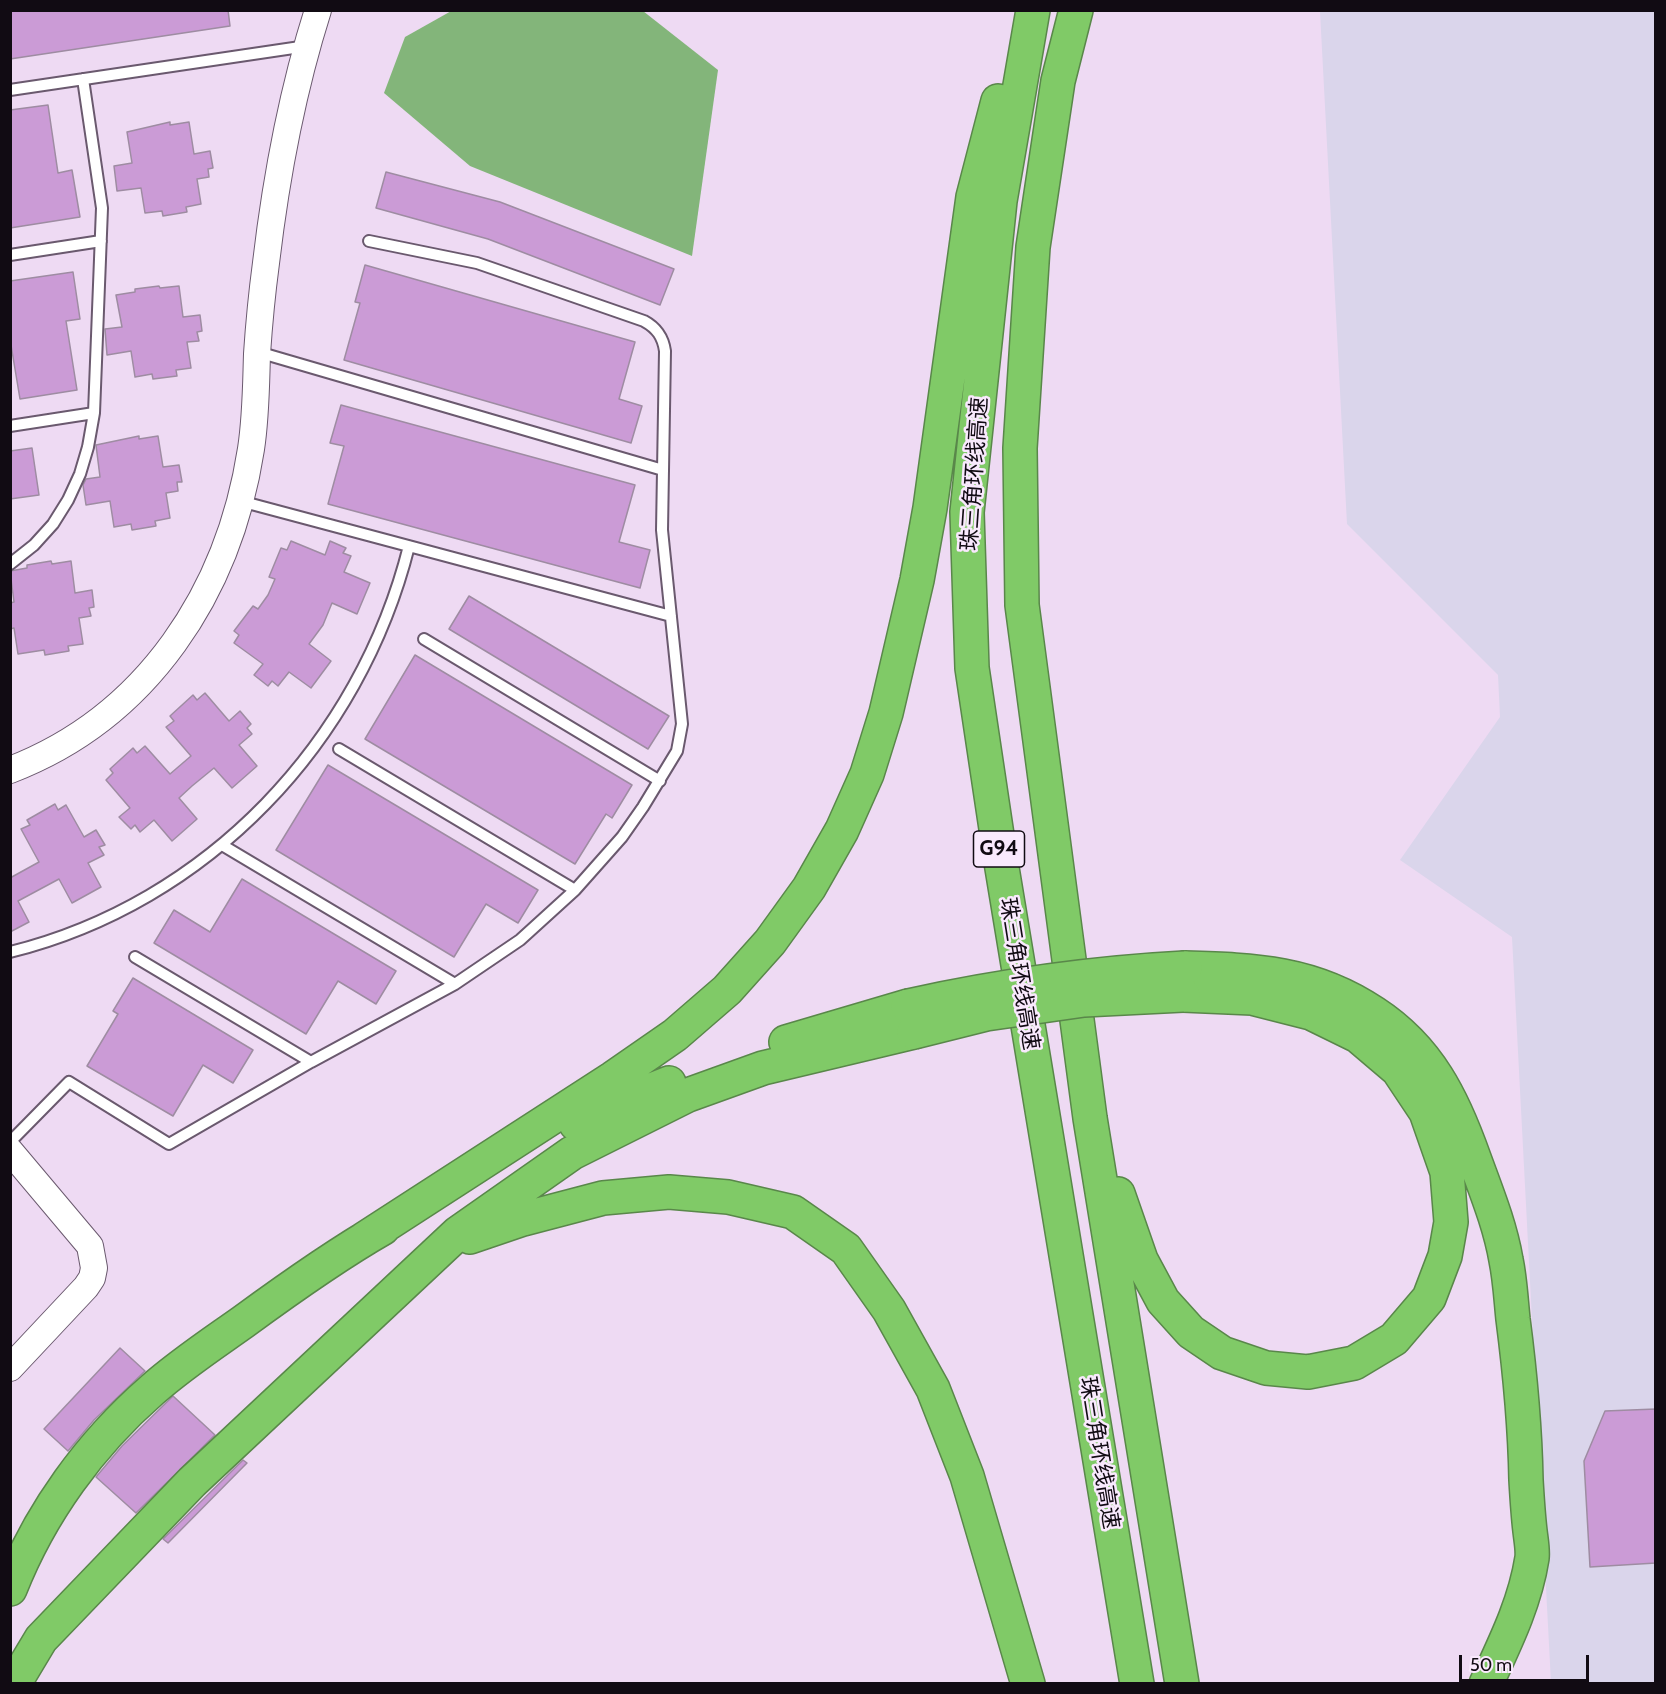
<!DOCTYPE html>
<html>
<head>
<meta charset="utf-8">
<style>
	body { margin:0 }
	#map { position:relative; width:1666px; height:1694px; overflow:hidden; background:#eedaf3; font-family:Cabin,sans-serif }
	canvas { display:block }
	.frame { position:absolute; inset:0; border:12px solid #110b13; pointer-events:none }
	.scale { position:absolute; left:1459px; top:1655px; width:130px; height:27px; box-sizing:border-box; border:3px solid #110b13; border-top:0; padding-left:8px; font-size:18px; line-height:21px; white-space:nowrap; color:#110b13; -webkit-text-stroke:4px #f9e9fd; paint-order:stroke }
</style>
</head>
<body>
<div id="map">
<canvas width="1666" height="1694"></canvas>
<div class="frame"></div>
<div class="scale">50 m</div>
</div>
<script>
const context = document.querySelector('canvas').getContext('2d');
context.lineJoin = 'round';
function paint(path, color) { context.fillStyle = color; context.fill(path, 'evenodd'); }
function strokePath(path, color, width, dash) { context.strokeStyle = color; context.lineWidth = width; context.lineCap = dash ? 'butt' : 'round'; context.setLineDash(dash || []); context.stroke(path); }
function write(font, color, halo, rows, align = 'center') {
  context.font = font + ' Cabin,"Noto Sans SC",sans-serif'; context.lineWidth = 5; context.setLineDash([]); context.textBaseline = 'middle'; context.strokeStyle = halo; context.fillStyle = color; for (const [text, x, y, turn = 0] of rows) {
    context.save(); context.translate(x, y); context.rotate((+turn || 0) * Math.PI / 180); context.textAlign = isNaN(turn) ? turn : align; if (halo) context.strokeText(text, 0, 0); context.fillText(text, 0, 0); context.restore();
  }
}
paint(new Path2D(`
	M1320 11H1655V1683H1551L1512 937 1400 860 1500 717 1498 675 1347 524Z`), '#dad5eb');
paint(new Path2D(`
	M453 10 643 11 718 70 692 256 470 166 384 93 405 37Z`), '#83b57a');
const building = new Path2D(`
	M10 10H228L230 26 10 59Z
	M48 105 58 173 72 170 80 217 10 228V110Z
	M170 122V125L189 122 194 154 210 151 213 168 208 169 209 177 197 179 201 204 186 207 187 212 163 216 162 211 145 213 141 188 117 191 114 166 132 163 127 132Z
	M386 172 500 202 674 269 660 305 488 239 376 208Z
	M365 265 635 342 619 399 642 406 631 443 344 360 360 303 355 302Z
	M73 272 80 319 66 321 77 390 20 399 10 339V281Z
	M159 286 160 288 179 286 183 317 200 315 202 331 197 332 199 341 187 342 191 368 176 370 177 376 153 379 152 374 135 377 131 351 107 355 105 329 122 327 116 295 135 292V289Z
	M341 405 635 485 619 542 650 550 640 588 328 504 344 446 330 443Z
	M139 436V439L158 436 163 467 179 465 182 482H177L178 491 166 493 170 518 155 521 156 526 132 530 131 524 114 527 110 501 86 505 83 485 86 479 100 477 96 445Z
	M32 448 39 495 10 499V451Z
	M291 541 325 555 330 541 346 548 343 553 351 556 344 572 370 583 357 614 332 603 323 625 309 644 331 661 311 688 289 672 278 686 272 681 268 686 254 675 263 664 234 643 239 635 234 631 253 606 258 609 268 595 275 579 269 577 281 548 287 550Z
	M51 561 52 564 71 561 75 593 92 590 94 607 89 608 91 616 79 618 83 644 68 646 69 651 45 655 44 650 18 654 14 628 10 629V603L14 602 10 571 27 568V565Z
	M469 596 669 716 648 749 449 629Z
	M415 655 632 785 612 818 606 814 575 864 365 739Z
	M205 693 229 721 240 711 251 724 247 728 252 734 239 745 257 766 232 788 214 768 192 786 179 798 197 819 172 841 154 820 140 832 135 825 131 829 119 817 130 808 106 780 113 773 110 769 133 748 137 753 145 746 170 774 191 756 166 727 174 721 170 716 193 695 197 700Z
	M328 765 538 890 518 923 486 904 454 957 276 850Z
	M55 804 58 810 66 805 84 837 96 830 105 845 99 847 104 855 88 863 101 887 72 903 59 879 18 901 29 922 10 932V878L39 862 21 829 30 825 27 820Z
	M242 879 396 971 376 1004 338 981 306 1034 154 943 174 910 210 932Z
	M133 978 253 1050 233 1083 203 1065 173 1116 87 1066 118 1014 113 1011Z
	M120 1348 145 1371 94 1420 68 1451 44 1429Z
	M173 1396 215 1435 136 1513 96 1477 122 1446Z
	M1656 1409V1563L1590 1567 1584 1461 1605 1411Z
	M243 1460 247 1463 168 1543 163 1539Z`);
paint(building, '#cb9bd6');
strokePath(building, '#9e8ca2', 1.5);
const service = new Path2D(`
	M10 90 307 46
	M10 255 101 241
	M258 352 663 470
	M10 426 94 413
	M240 501 671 616
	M10 564 34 545 53 524 68 500 80 474 88 447 94 413 102 208 83 79
	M424 639 660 781
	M339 749 575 890
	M222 845 455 984
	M10 952C208 903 360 742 409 546
	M135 957 311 1062
	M10 1142 69 1082 169 1144 311 1062 455 984 520 940 575 890 622 837 643 807 677 751 682 724 662 530 665 351C663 337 657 328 644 321L477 263 369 241`);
const tertiary = new Path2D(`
	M10 770C148 717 229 591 251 449 256 417 256 385 257 354 259 324 262 293 266 263 276 178 292 92 318 10
	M10 1151 90 1246 94 1268 92 1278 86 1287 10 1368`);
const motorway = new Path2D(`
	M1033 10 1000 201 967 512 972 668 1001 862 1137 1684
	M1076 10 1058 81 1033 247 1020 448 1022 605 1090 1118 1182 1684
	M1185 968C1255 970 1313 972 1374 1013 1429 1049 1453 1099 1474 1158 1486 1191 1500 1225 1506 1260 1510 1279 1511 1300 1513 1319 1520 1373 1525 1426 1526 1480 1527 1497 1528 1514 1530 1531 1531 1540 1533 1550 1532 1558 1525 1603 1505 1643 1486 1684
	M786 1042 908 1006
	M576 1124 616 1104 669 1083
	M1118 1194 1141 1260 1163 1301 1191 1332 1222 1353 1266 1368 1308 1372 1354 1363 1394 1339 1429 1298 1445 1256 1451 1222 1447 1172 1426 1112 1398 1070 1358 1036 1311 1013 1252 998 1183 995
	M470 1237 523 1219 603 1198 669 1192 728 1197 793 1212 846 1249 889 1310 933 1389 967 1476 1028 1684
	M364 1239 613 1078 675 1035 727 990 770 942 809 888 842 830 867 774 886 713 917 580 930 508 973 197 998 101
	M10 1589C40 1513 90 1444 152 1390 180 1365 212 1344 243 1322 288 1289 334 1256 383 1228
	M14 1684 41 1639 192 1482 458 1233 572 1153 688 1095 763 1068 914 1032`);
strokePath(service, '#6a596e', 14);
strokePath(tertiary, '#6a596e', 28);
strokePath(motorway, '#59874a', 36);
strokePath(service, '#fff', 10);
strokePath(tertiary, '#fff', 26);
strokePath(motorway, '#80ca67', 33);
const motorwayBridge = new Path2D(`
	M908 1006C999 986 1091 973 1185 968
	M914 1032 986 1014 1084 1000 1183 995`);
strokePath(motorwayBridge, '#59874a', 36, []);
strokePath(motorwayBridge, '#80ca67', 33);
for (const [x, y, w] of [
	[999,849,51]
]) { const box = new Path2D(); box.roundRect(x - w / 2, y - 18, w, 36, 4.5); context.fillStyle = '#f9e9fd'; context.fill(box); strokePath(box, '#110b13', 1.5); }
write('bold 21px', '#110b13', null, [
	["G94",999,849]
]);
write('22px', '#110b13', '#f9e9fd', [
	["珠三角环线高速",975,474,-86],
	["珠三角环线高速",1019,974,81],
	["珠三角环线高速",1099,1453,81]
]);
</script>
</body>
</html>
